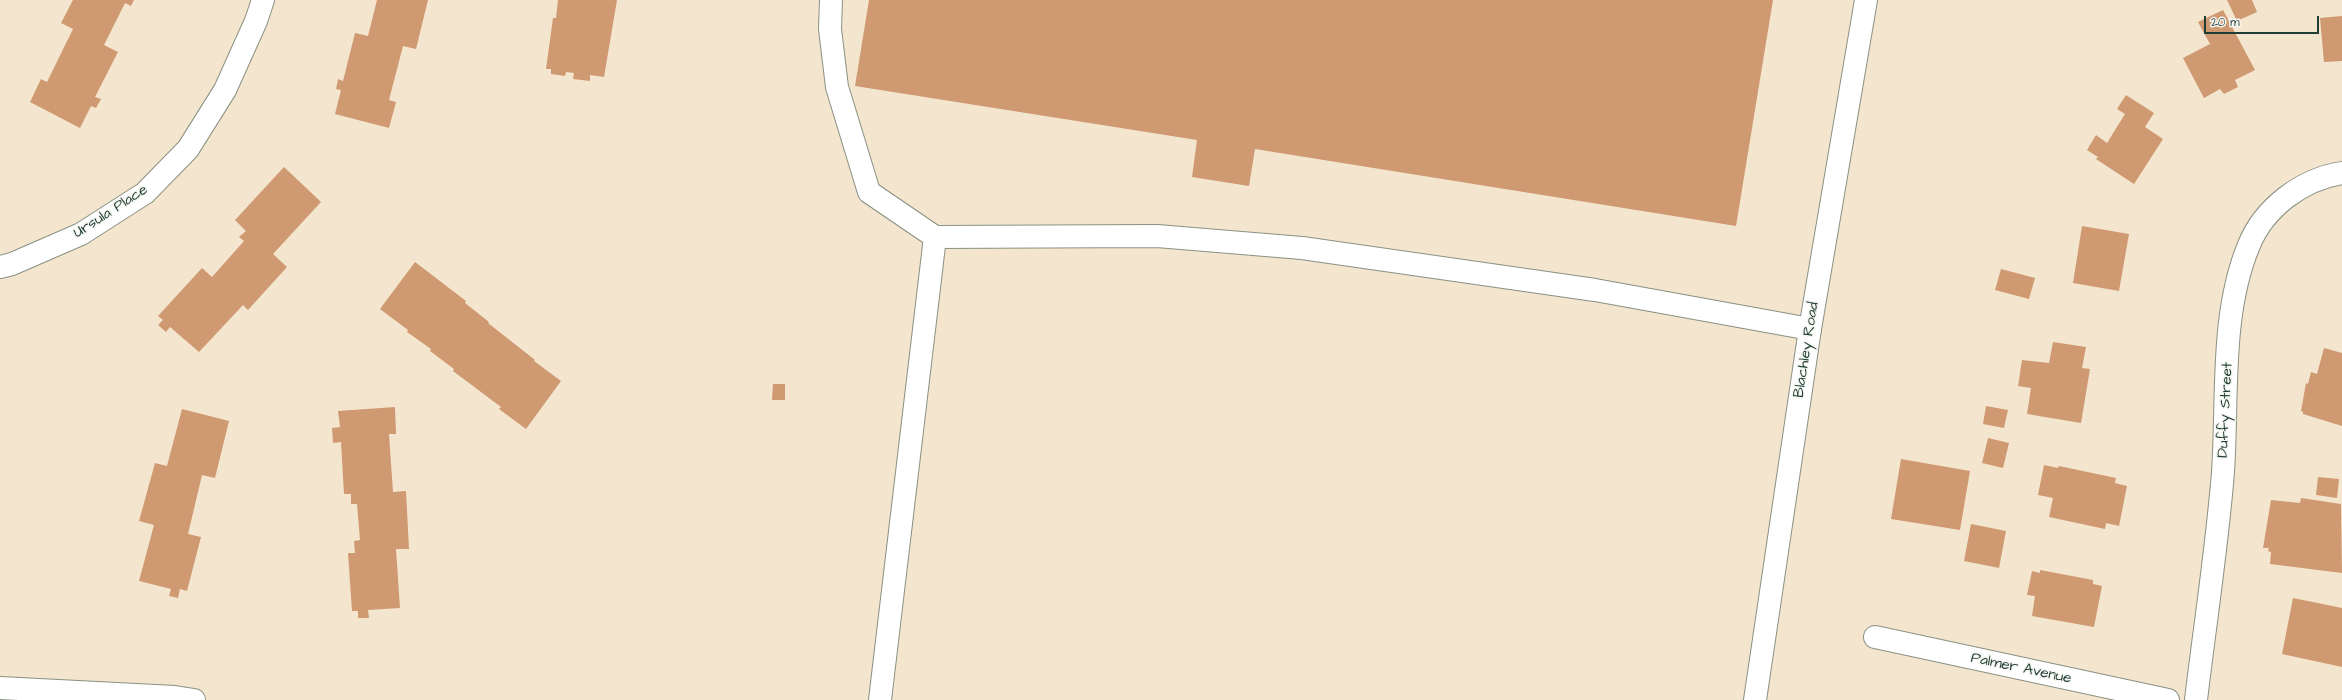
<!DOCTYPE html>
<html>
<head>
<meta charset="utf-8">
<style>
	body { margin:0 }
	#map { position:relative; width:2342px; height:700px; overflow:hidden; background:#f4e5cf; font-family:"Architects Daughter",sans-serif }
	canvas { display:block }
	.scale { position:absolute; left:2204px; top:16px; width:115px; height:18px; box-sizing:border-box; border:2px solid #1f3d34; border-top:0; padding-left:5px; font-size:12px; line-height:14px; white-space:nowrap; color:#1f3d34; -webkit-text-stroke:3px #f6f6f2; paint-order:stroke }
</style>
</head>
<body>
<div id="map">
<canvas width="2342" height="700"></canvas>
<div class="scale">20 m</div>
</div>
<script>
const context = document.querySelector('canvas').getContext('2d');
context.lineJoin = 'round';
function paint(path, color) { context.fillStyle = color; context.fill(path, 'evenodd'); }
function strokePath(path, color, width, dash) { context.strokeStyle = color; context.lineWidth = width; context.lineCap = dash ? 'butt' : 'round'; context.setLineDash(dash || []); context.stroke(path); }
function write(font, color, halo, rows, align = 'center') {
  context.font = font + ' "Architects Daughter",sans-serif'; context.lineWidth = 3; context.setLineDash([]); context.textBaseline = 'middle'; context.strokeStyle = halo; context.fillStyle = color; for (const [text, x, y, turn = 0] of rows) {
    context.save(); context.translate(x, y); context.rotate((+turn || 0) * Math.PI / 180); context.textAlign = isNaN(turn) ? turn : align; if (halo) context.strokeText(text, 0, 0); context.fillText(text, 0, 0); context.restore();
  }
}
paint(new Path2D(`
	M73 0H134L131 6 125 3 104 45 118 52 95 97 101 99 96 108 91 106 80 128 30 102 41 79 47 82 73 29 61 23Z
	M377 0H428L416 49 403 46 389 100 396 102 389 128 335 114 341 90 336 89 338 79 343 81 355 33 368 36Z
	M558 0H617L604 77 590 75V81L573 79 574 73 566 72 565 76 551 74V69H546L553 18H556Z
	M869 0H1773L1736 226 1255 149 1249 186 1192 177 1197 140 855 86Z
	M2227 0H2252L2257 12 2237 21Z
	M2223 10 2255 70 2235 80 2238 87 2224 94 2220 89 2204 98 2183 58 2210 44 2198 22Z
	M2342 16V61L2324 62 2320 18Z
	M2126 95 2154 113 2145 127 2163 139 2134 184 2096 159 2098 157 2087 150 2096 135 2107 143 2125 114 2117 109Z
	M284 167 321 202 273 254 287 267 248 310 243 305 199 352 170 327 166 332 158 325 163 320 158 316 202 268 212 277 244 241 239 237 246 231 235 220Z
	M2082 226 2129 234 2119 291 2073 283Z
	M415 262 466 301 465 303 489 322 488 323 535 360 534 361 561 381 526 429 499 409 501 407 453 371 454 369 430 351 431 349 407 332 408 330 380 309Z
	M2001 269 2035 278 2029 299 1995 290Z
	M2053 342 2086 347 2082 368 2090 369 2081 423 2027 414 2031 388 2018 386 2022 360 2049 363Z
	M2324 348 2342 353V426L2303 414V412L2301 411 2306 383 2308 384 2311 372 2317 374Z
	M773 384H785V400H772Z
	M1986 406 2008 410 2004 428 1983 424Z
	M395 407 396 434H389L393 492 406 491 409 549H396L400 608 368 610 369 618H358V611H352L348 553H355L354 541 360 540 357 504H351V494H344L341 442 333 443 332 428 340 427 338 411Z
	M182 409 229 421 215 478 202 475 188 534 201 537 187 591 180 589 178 598 169 596 171 589 139 581 154 525 139 521 155 463 167 466Z
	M1988 438 2009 443 2003 468 1982 463Z
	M1901 459 1970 471 1960 530 1891 519Z
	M2044 465 2058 468 2059 466 2116 478 2115 483 2127 486 2119 526 2106 523 2105 529 2049 517 2053 498 2038 495Z
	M2318 477 2339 479 2337 498 2316 495Z
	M2301 498 2341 504 2342 573 2270 564 2271 552 2268 551 2269 548H2263L2271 500 2300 503Z
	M1971 524 2006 531 1999 568 1964 561Z
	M2040 570 2093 580V584L2102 586 2094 627 2032 616 2035 596 2027 595 2032 571 2040 573Z
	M2293 598 2342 608V667L2282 654Z`), '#cf9971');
const service = new Path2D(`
	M831 0 830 29 837 87 869 192 935 237 1157 236 1302 248 1595 290 1810 329
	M880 700 935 237`);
const minor = new Path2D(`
	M0 267 12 264 81 234 145 193 188 149 225 90 256 21 263 0
	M1875 637 2168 700
	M1755 700 1810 329 1866 0
	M2196 700C2205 624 2217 548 2223 472 2228 399 2220 314 2249 245 2264 208 2302 179 2342 173`);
const secondary = new Path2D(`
	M0 688 175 697 194 700`);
strokePath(service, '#8a9182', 24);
strokePath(minor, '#8a9182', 24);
strokePath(secondary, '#8a9182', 24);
strokePath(service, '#fff', 22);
strokePath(minor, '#fff', 22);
strokePath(secondary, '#fff', 22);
write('15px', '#1f3d34', '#f6f6f2', [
	["Ursula Place",111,212,-33],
	["Blachley Road",1807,350,-81],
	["Duffy Street",2226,410,-87],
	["Palmer Avenue",2021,669,12]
]);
</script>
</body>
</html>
